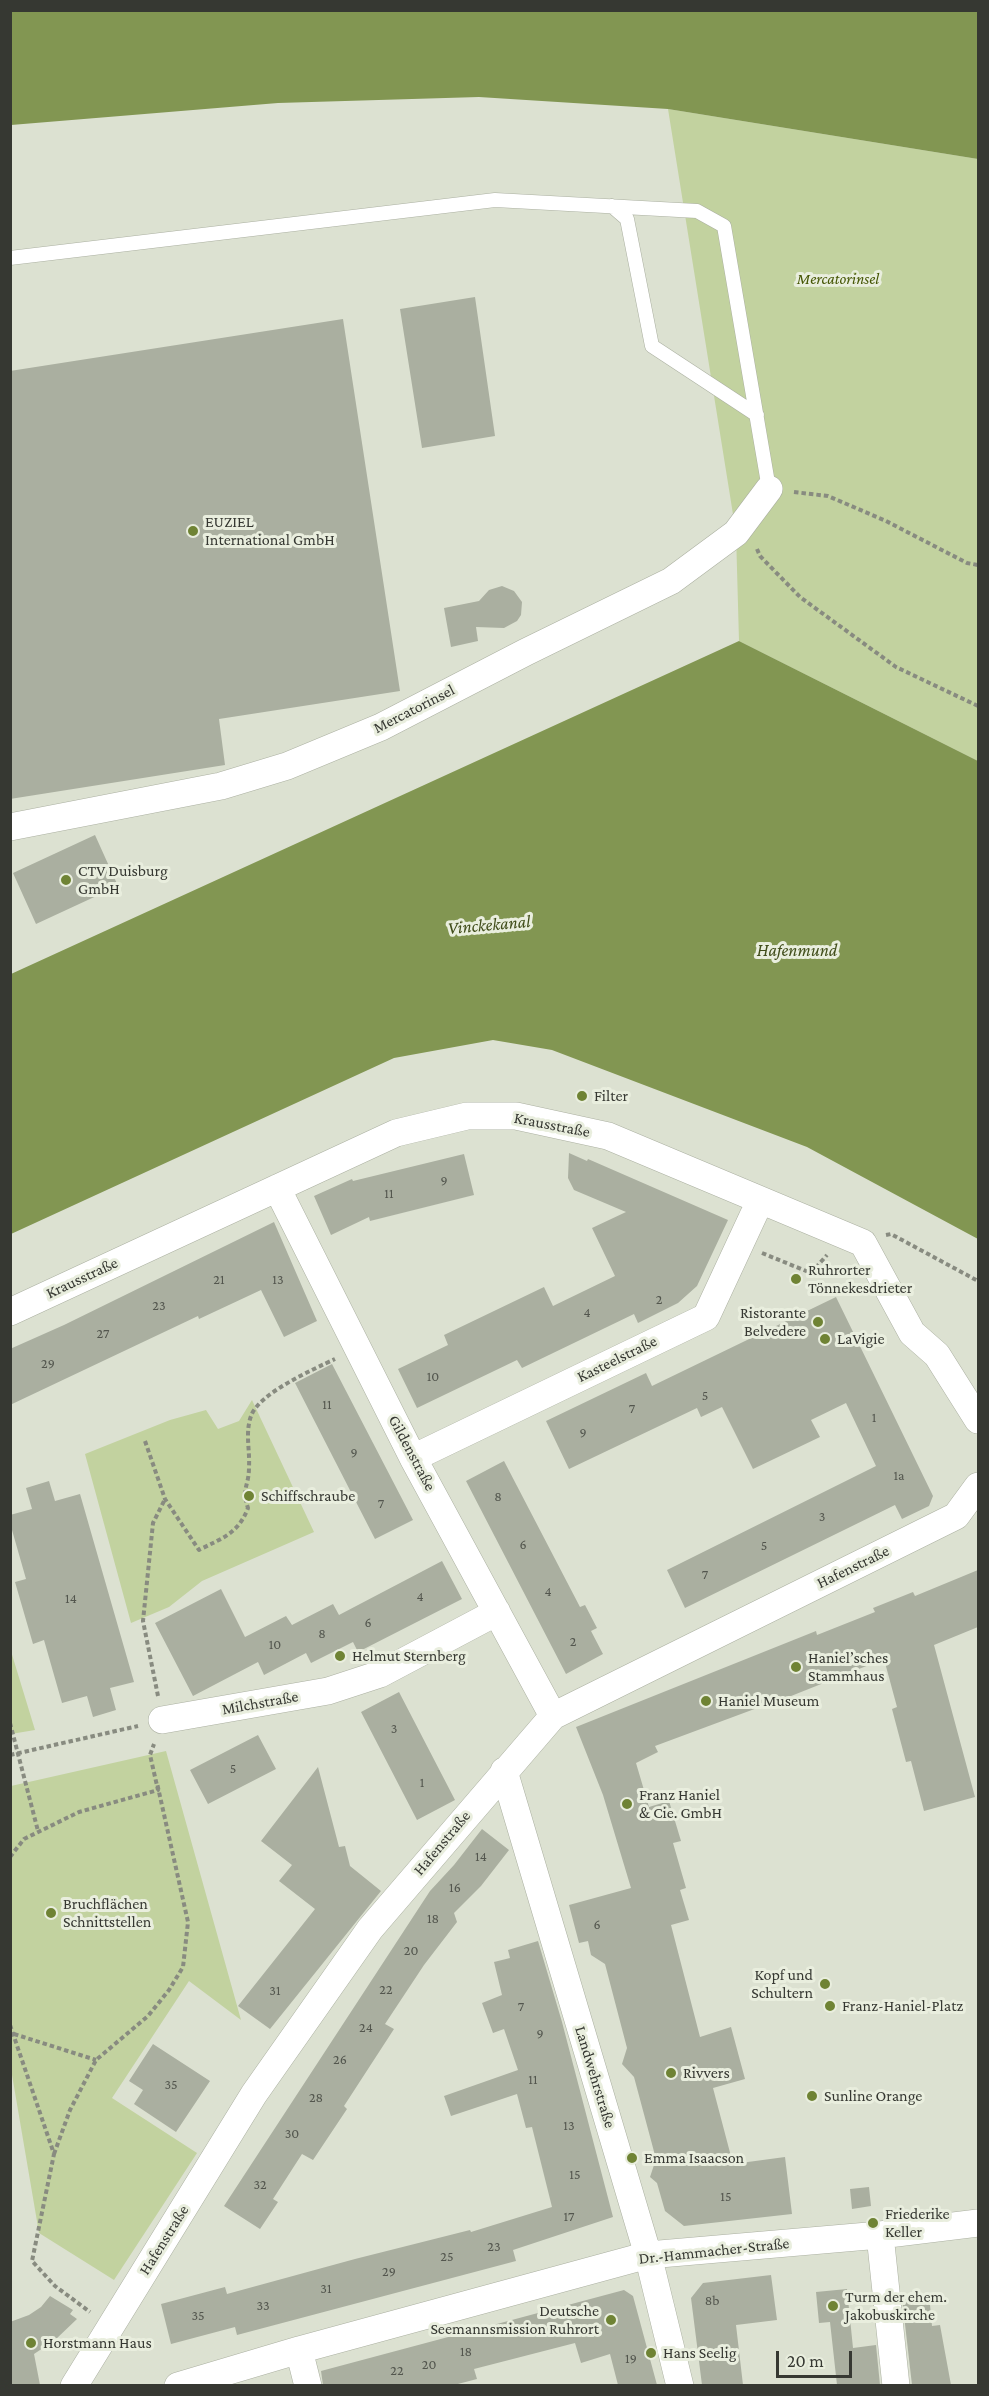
<!DOCTYPE html>
<html>
<head>
<meta charset="utf-8">
<style>
	body { margin:0 }
	#map { position:relative; width:989px; height:2396px; overflow:hidden; background:#dce1d1; font-family:"Crimson Pro",serif }
	canvas { display:block }
	.frame { position:absolute; inset:0; border:12px solid #363832; pointer-events:none }
	.scale { position:absolute; left:776px; top:2351px; width:76px; height:27px; box-sizing:border-box; border:3px solid #363832; border-top:0; padding-left:8px; font-size:18px; line-height:21px; white-space:nowrap; color:#363832; -webkit-text-stroke:4px #e9eede; paint-order:stroke }
</style>
</head>
<body>
<div id="map">
<canvas width="989" height="2396"></canvas>
<div class="frame"></div>
<div class="scale">20 m</div>
</div>
<script>
const context = document.querySelector('canvas').getContext('2d');
context.lineJoin = 'round';
function paint(path, color) { context.fillStyle = color; context.fill(path, 'evenodd'); }
function strokePath(path, color, width, dash) { context.strokeStyle = color; context.lineWidth = width; context.lineCap = dash ? 'butt' : 'round'; context.setLineDash(dash || []); context.stroke(path); }
function write(font, color, halo, rows, align = 'center') {
  context.font = font + ' "Crimson Pro",serif'; context.lineWidth = 6; context.setLineDash([]); context.textBaseline = 'middle'; context.strokeStyle = halo; context.fillStyle = color; for (const [text, x, y, turn = 0] of rows) {
    context.save(); context.translate(x, y); context.rotate((+turn || 0) * Math.PI / 180); context.textAlign = isNaN(turn) ? turn : align; if (halo) context.strokeText(text, 0, 0); context.fillText(text, 0, 0); context.restore();
  }
}
paint(new Path2D(`
	M668 109 978 159V761L739 641 736 533Z
	M252 1400 314 1532 202 1581 169 1607 131 1623 85 1454 170 1420 206 1410 218 1429 239 1421Z
	M10 1648 35 1730 11 1734H10Z
	M166 1751 241 2020 189 1981 112 2098 197 2153 114 2280 39 2233 11 2069V1786Z`), '#c2d29f');
paint(new Path2D(`
	M11 10 978 11V159L668 109 479 97 278 103 11 125Z
	M739 641 978 761V1239L807 1147 552 1050 493 1040 394 1058 11 1234V974Z`), '#829652');
paint(new Path2D(`
	M475 297 495 436 422 448 400 309Z
	M343 319 400 691 219 719 225 765 10 799V371Z
	M502 586 514 591 522 602 521 615 517 621 504 628 476 627 478 641 451 647 444 608 479 601 489 590Z
	M95 835 118 886 36 924 13 873Z
	M569 1153 587 1161 588 1159 728 1220 697 1286 678 1303 638 1323 634 1314 522 1368 517 1360 417 1408 398 1369 448 1345 444 1335 544 1287 553 1306 615 1276 592 1228 626 1212 574 1190 568 1178Z
	M464 1154 474 1195 370 1221 369 1217 331 1235 314 1196 352 1179 353 1181Z
	M274 1222 317 1321 284 1337 261 1290 199 1319 198 1316 10 1405V1349L64 1325Z
	M836 1297 933 1496 929 1506 902 1519 895 1505 685 1608 667 1570 876 1466 846 1403 811 1420 820 1437 753 1469 722 1407 701 1417 697 1408 569 1469 546 1421 646 1373 652 1386Z
	M332 1364 413 1520 375 1539 295 1383Z
	M504 1461 580 1607 585 1605 597 1628 591 1631 603 1654 566 1674 466 1481Z
	M49 1481 55 1501 80 1494 134 1682 110 1688 116 1710 93 1717 87 1696 62 1703 44 1640 33 1644 15 1582 26 1579 10 1523V1515L32 1509 26 1488Z
	M442 1561 462 1599 358 1652 353 1642 311 1663 306 1653 264 1675 258 1662 193 1696 155 1623 221 1589 245 1637 286 1616 292 1625 333 1604 339 1615Z
	M978 1570V1627L934 1645 975 1797 924 1811 911 1761 906 1762 892 1709 897 1707 884 1659 776 1702V1701L655 1746 658 1752 636 1763 649 1807 669 1801 681 1841 673 1843 686 1888 680 1890 689 1920 671 1925 700 2037 731 2027 745 2079 713 2088 733 2164 785 2157 792 2214 684 2226 665 2211 657 2183 650 2177 656 2159 634 2077 622 2064 627 2048 605 1964 591 1955 588 1941 579 1943 569 1905 631 1888 603 1795 576 1727 816 1631 817 1635 875 1612 873 1608 913 1592 915 1596Z
	M399 1692 455 1800 417 1820 361 1712Z
	M258 1735 276 1769 208 1804 190 1770Z
	M318 1767 339 1847 345 1846 350 1866 381 1891 270 2029 238 2006 315 1909 279 1881 292 1865 261 1841Z
	M482 1829 509 1850 481 1886 454 1913 457 1922 424 1965 385 2024 394 2029 344 2106 347 2109 313 2160 302 2154 273 2199 278 2202 260 2229 224 2206 430 1891 454 1865Z
	M538 1941 562 2022 613 2217 513 2250 516 2261 237 2335 235 2327 171 2344 161 2304 225 2287 227 2294 355 2259 470 2230 471 2232 552 2207 532 2127 526 2128 517 2094 451 2116 444 2096 518 2070 504 2029 493 2033 482 2003 502 1995 494 1962 510 1958 508 1950Z
	M153 2044 210 2081 176 2132 134 2104 143 2090 129 2081Z
	M869 2187 871 2206 852 2209 850 2189Z
	M771 2275 777 2320 736 2325 743 2385H702L691 2298 703 2283Z
	M847 2289 853 2348 876 2345 880 2385H837L830 2322 819 2323 816 2292Z
	M624 2290 633 2296 657 2385H618L610 2354 581 2363 575 2343 474 2369 477 2379 454 2385H323L321 2371Z
	M929 2294 932 2326 940 2325 951 2385H912L902 2298Z
	M50 2296 73 2310 70 2314 77 2319 55 2340 34 2354 40 2385H10V2322L29 2315 41 2307Z`), '#aaafa0');
const lane = new Path2D(`
	M612 206 627 219 652 346 757 415
	M10 258 495 200 697 211 724 226 769 489`);
const street = new Path2D(`
	M10 827 221 786 287 766 381 727 526 652 671 581 736 533 769 489
	M277 1188 413 1458 553 1716
	M10 1312 396 1133 467 1116H516L608 1136 863 1243 912 1333 937 1355 978 1420
	M413 1458 706 1317 760 1201
	M162 1720 328 1691 380 1674 497 1612
	M504 1771 648 2255 680 2386
	M880 2235 896 2386
	M299 2350 308 2386
	M74 2386 254 2094 370 1929 553 1716 956 1516 978 1486
	M178 2386 299 2350 648 2255 880 2235 978 2223`);
strokePath(lane, '#abb0a1', 15);
strokePath(street, '#abb0a1', 28);
strokePath(new Path2D(`
	M794 492 828 496 886 521 967 563 978 565
	M757 549 760 556 800 597 896 667 978 706
	M886 1235 891 1234 978 1281
	M762 1253 811 1273 827 1255
	M145 1441 165 1499 199 1550C222 1538 238 1534 248 1508 241 1488 249 1487 249 1467 250 1450 245 1433 251 1416 259 1393 314 1369 335 1359
	M158 1696 143 1621 153 1523 165 1499
	M10 1723 38 1831
	M10 1755 138 1726
	M10 1857 24 1839 79 1812 158 1790 150 1755 154 1744
	M10 2025 54 2154 32 2261 55 2286 90 2312
	M14 2034 96 2060
	M54 2154 70 2110 96 2060 148 2016 169 1990 183 1967 188 1922 157 1783`), '#888b80', 4, [4.5, 3]);
strokePath(lane, '#fff', 14);
strokePath(street, '#fff', 27);
for (const [x, y, r, color] of [
	[193,531,6,"#6f8334"],
	[66,880,6,"#6f8334"],
	[582,1096,6,"#6f8334"],
	[796,1279,6,"#6f8334"],
	[818,1322,6,"#6f8334"],
	[825,1339,6,"#6f8334"],
	[249,1496,6,"#6f8334"],
	[340,1656,6,"#6f8334"],
	[796,1667,6,"#6f8334"],
	[706,1701,6,"#6f8334"],
	[627,1804,6,"#6f8334"],
	[51,1913,6,"#6f8334"],
	[825,1984,6,"#6f8334"],
	[830,2006,6,"#6f8334"],
	[671,2073,6,"#6f8334"],
	[812,2096,6,"#6f8334"],
	[632,2158,6,"#6f8334"],
	[873,2223,6,"#6f8334"],
	[833,2306,6,"#6f8334"],
	[611,2320,6,"#6f8334"],
	[31,2343,6,"#6f8334"],
	[651,2353,6,"#6f8334"]
]) { const dot = new Path2D(); dot.arc(x, y, r, 0, 2 * Math.PI); context.fillStyle = color; context.fill(dot); strokePath(dot, '#e9eede', 2); }
write('14px', '#53564e', null, [
	["9",444,1181],
	["11",389,1194],
	["21",219,1280],
	["13",278,1280],
	["2",659,1300],
	["23",159,1306],
	["4",587,1313],
	["27",103,1334],
	["29",48,1364],
	["10",433,1377],
	["5",705,1396],
	["11",327,1405],
	["7",632,1409],
	["1",874,1418],
	["9",583,1433],
	["9",354,1453],
	["1a",899,1476],
	["8",498,1497],
	["7",381,1504],
	["3",822,1517],
	["6",523,1545],
	["5",764,1546],
	["7",705,1575],
	["4",548,1592],
	["4",420,1597],
	["14",71,1599],
	["6",368,1623],
	["8",322,1634],
	["2",573,1642],
	["10",275,1645],
	["3",394,1729],
	["5",233,1769],
	["1",422,1783],
	["14",481,1857],
	["16",455,1888],
	["18",433,1919],
	["6",597,1925],
	["20",411,1951],
	["22",386,1990],
	["31",275,1991],
	["7",521,2007],
	["24",366,2028],
	["9",540,2034],
	["26",340,2060],
	["11",533,2080],
	["35",171,2085],
	["28",316,2098],
	["13",569,2126],
	["30",292,2134],
	["15",575,2175],
	["32",260,2185],
	["15",726,2197],
	["17",569,2217],
	["23",494,2247],
	["25",447,2257],
	["29",389,2272],
	["31",326,2289],
	["8b",712,2301],
	["33",263,2306],
	["35",198,2316],
	["18",466,2352],
	["19",631,2359],
	["20",429,2365],
	["22",397,2371]
]);
write('italic 16px', '#455604', '#e9eede', [
	["Mercatorinsel",838,279]
]);
write('16px', '#363832', '#e9eede', [
	["EUZIEL",205,522],
	["International GmbH",205,540],
	["CTV Duisburg",78,871],
	["GmbH",78,889],
	["Filter",594,1096],
	["Ruhrorter",808,1270],
	["Tönnekesdrieter",808,1288],
	["Ristorante",806,1313,"right"],
	["Belvedere",806,1331,"right"],
	["LaVigie",837,1339],
	["Schiffschraube",261,1496],
	["Helmut Sternberg",352,1656],
	["Haniel’sches",808,1658],
	["Stammhaus",808,1676],
	["Haniel Museum",718,1701],
	["Franz Haniel",639,1795],
	["& Cie. GmbH",639,1813],
	["Bruchflächen",63,1904],
	["Schnittstellen",63,1922],
	["Kopf und",813,1975,"right"],
	["Schultern",813,1993,"right"],
	["Franz-Haniel-Platz",842,2006],
	["Rivvers",683,2073],
	["Sunline Orange",824,2096],
	["Emma Isaacson",644,2158],
	["Friederike",885,2214],
	["Keller",885,2232],
	["Turm der ehem.",845,2297],
	["Jakobuskirche",845,2315],
	["Deutsche",599,2311,"right"],
	["Seemannsmission Ruhrort",599,2329,"right"],
	["Horstmann Haus",43,2343],
	["Hans Seelig",663,2353]
], 'left');
write('16px', '#363832', '#e9eede', [
	["Mercatorinsel",414,709,-27],
	["Krausstraße",552,1125,11],
	["Krausstraße",82,1278,-25],
	["Kasteelstraße",617,1359,-26],
	["Gildenstraße",412,1453,62],
	["Hafenstraße",853,1567,-26],
	["Milchstraße",260,1703,-10],
	["Hafenstraße",442,1843,-50],
	["Landwehrstraße",595,2077,73],
	["Hafenstraße",164,2240,-58],
	["Dr.-Hammacher-Straße",714,2251,-6]
]);
write('italic 18px', '#404d1a', '#e9eede', [
	["Vinckekanal",489,925,-5],
	["Hafenmund",797,950]
]);
</script>
</body>
</html>
